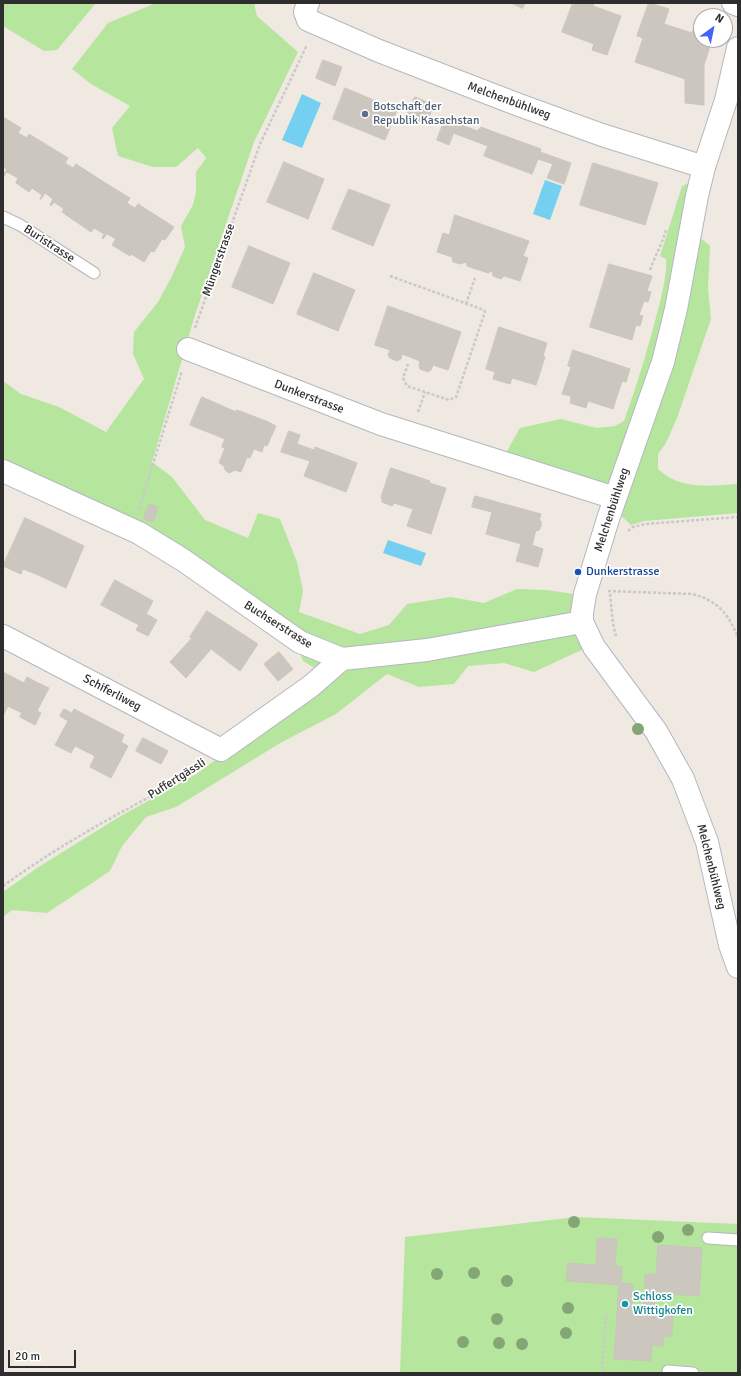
<!DOCTYPE html>
<html>
<head>
<meta charset="utf-8">
<style>
	body { margin:0 }
	#map { position:relative; width:741px; height:1376px; overflow:hidden; background:#efe9e1; font-family:Signika,sans-serif }
	canvas { display:block }
	.frame { position:absolute; inset:0; border:4px solid #2e2e2e; pointer-events:none }
	.north { position:absolute; left:693px; top:8px; width:40px; height:40px; box-sizing:border-box; background:#fff; border:1px solid #ababab; border-radius:50%; rotate:33deg; font-size:11px; font-weight:700; line-height:16px; text-align:center; color:#2e2e2e }
	.north::after { content:''; display:block; margin:auto; width:14px; height:18px; background:#4264fb; clip-path:polygon(50% 0,100% 100%,50% 72%,0 100%) }
	.scale { position:absolute; left:8px; top:1350px; width:68px; height:18px; box-sizing:border-box; border:2px solid #2e2e2e; border-top:0; padding-left:5px; font-size:12px; line-height:14px; white-space:nowrap; color:#2e2e2e; -webkit-text-stroke:3px #fff; paint-order:stroke }
</style>
</head>
<body>
<div id="map">
<canvas width="741" height="1376"></canvas>
<div class="frame"></div>
<div class="north">N</div>
<div class="scale">20 m</div>
</div>
<script>
const context = document.querySelector('canvas').getContext('2d');
context.lineJoin = 'round';
function paint(path, color) { context.fillStyle = color; context.fill(path, 'evenodd'); }
function strokePath(path, color, width, dash) { context.strokeStyle = color; context.lineWidth = width; context.lineCap = dash ? 'butt' : 'round'; context.setLineDash(dash || []); context.stroke(path); }
function write(font, color, halo, rows, align = 'center') {
  context.font = font + ' Signika,sans-serif'; context.lineWidth = 3.5; context.setLineDash([]); context.textBaseline = 'middle'; context.strokeStyle = halo; context.fillStyle = color; for (const [text, x, y, turn = 0] of rows) {
    context.save(); context.translate(x, y); context.rotate((+turn || 0) * Math.PI / 180); context.textAlign = isNaN(turn) ? turn : align; if (halo) context.strokeText(text, 0, 0); context.fillText(text, 0, 0); context.restore();
  }
}
paint(new Path2D(`
	M3 3H96L57 50 44 51 3 26Z
	M156 3H254L257 16 298 52 254 142 194 318 152 462 172 477 205 520 248 538 258 513 280 519 297 562 303 591 299 612 360 634 389 625 407 604 451 597 484 603 517 589 547 590 580 595 590 646 534 672 504 663 468 666 454 684 419 687 387 674 336 714 282 742 176 807 146 817 122 846 110 871 47 913 12 910 3 917V892L37 868 119 817 195 775 329 677 303 661 291 629 3 464V381L21 394 59 407 106 432 144 379 133 354 134 332 158 302 172 276 185 247 181 226 193 205 196 192V172L206 158 198 148 176 167H153L118 156 112 128 130 106 91 84 72 69 108 23Z
	M689 183 694 236 703 240 710 246 708 288 711 319 677 418 666 443 658 454V469C679 490 711 486 738 484V513L644 521 631 525 615 510 502 460 520 428 561 419 597 428 615 426 624 421C638 382 650 342 660 302 663 289 667 273 666 259L660 256 682 186Z
	M576 1217 738 1224V1373L681 1371 680 1373H400L405 1237Z`), '#b6e59e');
paint(new Path2D(`
	M302 94 321 103 302 148 282 140Z
	M545 180 562 186 550 220 533 214Z
	M388 540 426 553 421 566 383 553Z`), '#75cff0');
const building = new Path2D(`
	M511 3H525L523 8Z
	M573 3H594L593 6 621 16 607 55 592 50 594 44 562 32Z
	M649 3 669 9 664 24 692 33 696 22 701 24V40H712L704 65V105L685 103V79L635 62 643 38 637 36Z
	M323 60 342 67 335 86 316 78Z
	M345 88 397 110 385 140 333 119Z
	M415 97 434 105 426 124 407 116Z
	M3 117 21 128 18 133 27 138 29 134 55 150 42 171 29 163 16 183 18 178 7 172 4 176 3 175 7 169 3 167Z
	M445 119 457 123 449 145 437 140Z
	M457 123 477 131 481 127 494 132 488 146 453 133Z
	M494 132 541 149 540 152 571 163 564 184 547 178 553 164 538 159 532 174 484 156Z
	M55 150 68 158 65 163 73 168 76 164 107 184 99 197 95 194 85 209 81 206 72 219 62 212 64 209 54 202 51 206 50 205 53 199 45 193 41 199H40L42 195 32 188 29 192 16 183 29 163 42 171Z
	M284 162 324 179 308 219 267 202Z
	M593 163 658 183 645 225 580 205Z
	M107 184 130 198 127 203 135 208 138 204 174 227 165 240 162 239 154 252 151 251 144 262 131 254 130 256 112 245 116 239 107 234 103 239 102 238 104 234 94 228 91 232 72 219 81 206 85 209 95 194 99 197Z
	M349 189 390 205 373 246 332 229Z
	M455 215 529 241 523 256 528 258 520 281 504 276 501 279 493 276 492 271 488 273 467 266 466 262 461 264 453 262 452 257 437 252 443 233 449 235Z
	M249 246 290 263 273 304 232 287Z
	M609 264 652 276 647 291 651 292 648 302 644 301 639 315 643 316 640 326 636 325 632 340 590 327Z
	M314 273 355 290 338 331 297 314Z
	M388 306 461 332 448 370 433 365 431 370 428 372 420 369 419 365 420 361 402 354 401 359 397 361 390 358 388 355 390 350 375 345Z
	M499 327 547 343 543 356 545 357 536 385 512 378 510 384 493 379 495 372 486 369Z
	M573 350 630 369 626 382 622 381 613 409 588 401 586 408 570 403 571 396 562 394 571 367 568 366Z
	M202 397 236 412 225 439 190 425Z
	M237 410 266 421 250 458 247 457 241 472 235 470 229 473 225 470 224 466 219 463 225 448 222 447Z
	M266 421 276 426 267 446 264 445 262 452 254 449Z
	M289 431 300 435 297 444 314 450 315 447 357 463 346 492 304 476 310 461 281 452Z
	M391 468 430 481 429 483 446 488 431 534 407 526 413 509 394 503 392 506 382 502V499L381 498Z
	M475 496 541 514 539 521H541V527L538 531 536 530 532 545 543 549 538 567 516 561 521 544 486 534 492 512 472 507Z
	M149 504 158 507 153 522 144 519Z
	M25 518 55 532 36 574 23 569 21 574 3 566Z
	M55 532 84 546 66 588 36 574Z
	M115 580 153 601 146 614 157 620 148 636 136 630 139 625 101 605Z
	M207 611 258 644 240 671 211 649 186 678 170 662 192 638 190 637Z
	M279 652 293 669 278 681 264 664Z
	M3 672 24 683 27 677 38 683 22 713 8 706 3 716Z
	M38 683 49 688 37 711 41 713 35 725 20 717Z
	M64 709 72 713 74 709 124 735 121 742 128 746 111 778 90 767 95 756 75 746 71 753 55 745 68 721 60 716Z
	M143 738 168 751 161 764 136 751Z
	M597 1238 617 1239 615 1266 622 1267 621 1283 633 1284 631 1313H644L645 1274 656 1275 658 1245 702 1248 699 1296 655 1293 654 1314 673 1315 672 1336H663V1346L652 1345 651 1361 614 1359 619 1285 566 1281 568 1263 596 1265Z`);
paint(building, '#cbc7bf');
strokePath(building, '#cbc5ba', 1);
const service = new Path2D(`
	M3 217 20 225 94 273
	M708 1238 738 1240
	M668 1371 693 1373`);
const minor = new Path2D(`
	M308 3 305 12 308 20 379 51 519 105 602 135 704 167
	M733 3 738 5
	M738 48 726 100 704 167 697 196 676 309 663 362 608 519 585 594 582 613V622L594 647 656 731 683 779 707 842 730 945 738 967
	M188 349 381 424 615 498
	M3 471 139 533 183 560 300 642 342 659 427 650 582 622
	M3 636 221 750 311 686 342 659`);
strokePath(service, '#b4b7c1', 13);
strokePath(minor, '#b4b7c1', 24);
strokePath(new Path2D(`
	M650 270C655 256 662 244 666 230
	M390 276 484 310 485 312 456 397 449 400 407 386 403 378 408 364
	M466 304 475 278
	M195 328 260 144 307 45
	M418 412 425 392
	M139 509 182 371
	M628 531 633 527 645 524 738 517
	M608 591 692 594C717 600 729 614 738 638
	M610 594 613 624 616 636
	M3 886C40 859 80 835 120 813 147 798 176 784 202 765
	M605 1373 602 1368 606 1316`), '#c9c9c9', 2.5, [3, 2]);
strokePath(service, '#fff', 11);
strokePath(minor, '#fff', 22);
context.fillStyle = '#84a574';
for (const [x, y] of [
	[638,729],
	[574,1222],
	[688,1230],
	[658,1237],
	[474,1273],
	[437,1274],
	[507,1281],
	[568,1308],
	[497,1319],
	[566,1333],
	[463,1342],
	[499,1343],
	[522,1344]
]) { context.beginPath(); context.arc(x, y, 6, 0, 2 * Math.PI); context.fill(); }
for (const [x, y, r, color] of [
	[365,114,4,"#5c6f8a"],
	[578,572,4,"#1a4fb4"],
	[625,1304,4,"#0f9aa8"]
]) { const dot = new Path2D(); dot.arc(x, y, r, 0, 2 * Math.PI); context.fillStyle = color; context.fill(dot); strokePath(dot, '#fff', 1.5); }
write('12px', '#2e2e2e', '#fff', [
	["Melchenbühlweg",509,101,20],
	["Buristrasse",49,244,33],
	["Müngerstrasse",219,260,-71],
	["Dunkerstrasse",309,397,21],
	["Melchenbühlweg",612,510,-72],
	["Buchserstrasse",278,625,32],
	["Schiferliweg",112,693,28],
	["Puffertgässli",177,779,-32],
	["Melchenbühlweg",711,867,76]
]);
write('12px', '#4e5e75', '#fff', [
	["Botschaft der",373,107],
	["Republik Kasachstan",373,121]
], 'left');
write('12px', '#164399', '#fff', [
	["Dunkerstrasse",586,572]
], 'left');
write('12px', '#0d838f', '#fff', [
	["Schloss",633,1297],
	["Wittigkofen",633,1311]
], 'left');
</script>
</body>
</html>
